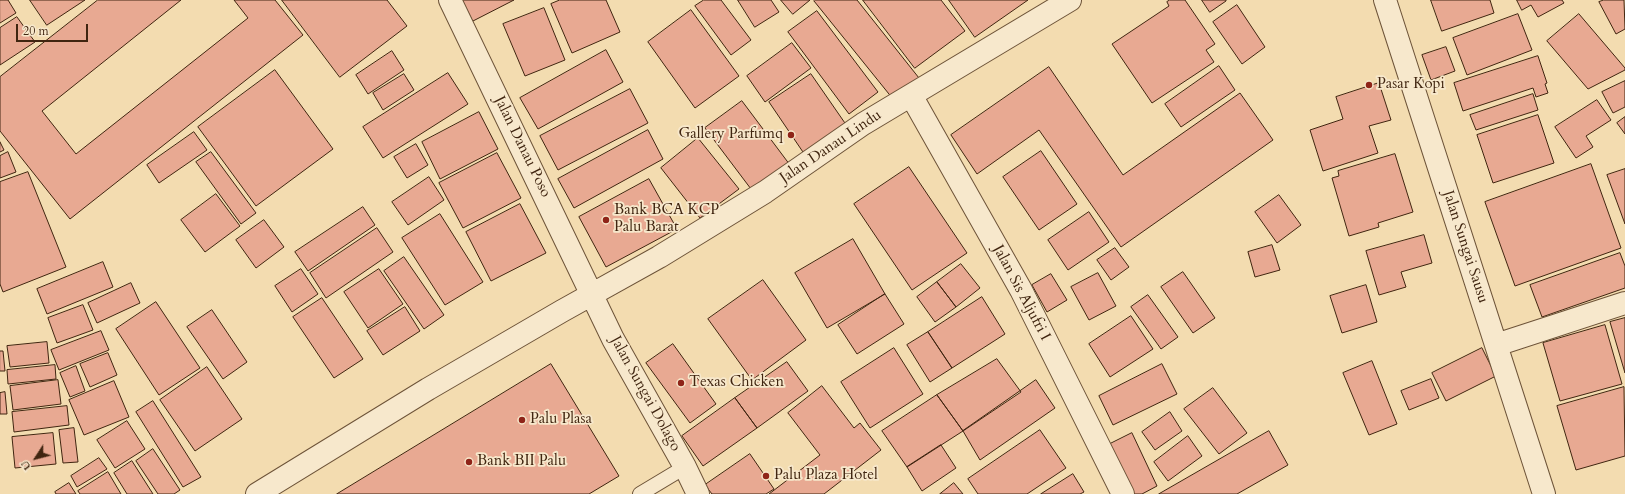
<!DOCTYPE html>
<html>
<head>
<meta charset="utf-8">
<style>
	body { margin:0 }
	#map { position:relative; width:1625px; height:494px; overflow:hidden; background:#f3dcb0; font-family:Cardo,serif }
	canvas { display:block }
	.north { position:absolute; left:16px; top:438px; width:40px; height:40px; -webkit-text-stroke:3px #f7e8cc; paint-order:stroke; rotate:234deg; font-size:11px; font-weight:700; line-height:16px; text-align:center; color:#402510 }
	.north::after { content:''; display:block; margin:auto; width:14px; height:18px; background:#402510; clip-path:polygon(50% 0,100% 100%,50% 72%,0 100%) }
	.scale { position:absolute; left:16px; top:24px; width:72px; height:18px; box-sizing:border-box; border:2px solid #402510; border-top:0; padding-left:5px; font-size:12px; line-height:14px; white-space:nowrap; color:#402510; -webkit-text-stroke:3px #f7e8cc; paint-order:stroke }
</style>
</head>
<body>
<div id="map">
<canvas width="1625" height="494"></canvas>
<div class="north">U</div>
<div class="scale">20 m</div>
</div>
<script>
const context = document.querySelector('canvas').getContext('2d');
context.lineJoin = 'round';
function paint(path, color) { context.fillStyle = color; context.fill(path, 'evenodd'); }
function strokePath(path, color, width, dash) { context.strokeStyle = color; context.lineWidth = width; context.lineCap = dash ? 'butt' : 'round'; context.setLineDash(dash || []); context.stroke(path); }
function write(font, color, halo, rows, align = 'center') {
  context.font = font + ' Cardo,serif'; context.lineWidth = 3.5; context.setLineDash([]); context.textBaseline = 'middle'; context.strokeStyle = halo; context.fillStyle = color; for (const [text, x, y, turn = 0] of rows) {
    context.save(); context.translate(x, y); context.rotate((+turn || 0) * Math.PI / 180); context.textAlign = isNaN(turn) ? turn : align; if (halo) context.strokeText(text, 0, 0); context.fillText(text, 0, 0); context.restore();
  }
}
const building = new Path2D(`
	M0 0H8L16 13 0 23Z
	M30 0H85L47 25Z
	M98 0H181L42 111 76 154 248 18 234 0H275L303 35 70 219 0 131V77Z
	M282 0H387L407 26 340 77Z
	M462 0H514L473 21Z
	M560 0H606L620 32 572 53 551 4Z
	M704 0H721L751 40 731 55 695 6Z
	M738 0H771L779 12 755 27Z
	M781 0H810L793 14Z
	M815 0H857L919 78 893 99 814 1Z
	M863 0H941L965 31 915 68Z
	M949 0H1028L975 37Z
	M1170 0H1185L1215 44 1206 50 1214 62 1152 103 1112 44 1169 6 1167 2Z
	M1202 0H1226V1L1210 12Z
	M1431 0H1490L1494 13 1442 31Z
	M1517 0H1562L1564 3 1538 17 1531 5 1522 10Z
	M1604 0H1624L1625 29 1616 34 1599 2Z
	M1237 5 1265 47 1242 64 1213 22Z
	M544 8 565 60 525 76 503 24Z
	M691 10 739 76 695 108 648 42Z
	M817 11 878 92 849 114 788 32Z
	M1518 14 1532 50 1467 75 1453 38Z
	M1579 14 1625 68V70L1588 89 1547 41Z
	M17 17 35 42 0 65V28Z
	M792 43 811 68 765 102 747 76Z
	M1446 47 1455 71 1431 80 1422 55Z
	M606 50 623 82 538 129 520 98Z
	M392 51 404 70 368 94 356 75Z
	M1538 56 1547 83 1545 84 1548 93 1536 97 1533 88 1463 111 1454 83Z
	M1219 66 1235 90 1181 127 1165 104Z
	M1049 67 1123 175 1240 93 1273 140 1121 247 1039 130 977 174 951 135Z
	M275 70 333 149 256 206 198 127Z
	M448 73 468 104 383 158 363 127Z
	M404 74 414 90 383 110 373 93Z
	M811 74 847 126 805 155 769 102Z
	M1625 81V107L1613 113 1602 92Z
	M1379 83 1391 120 1369 126 1378 153 1323 171 1310 130 1343 119 1336 97Z
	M630 89 648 123 558 170 540 136Z
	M1533 94 1538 110 1476 130 1470 115Z
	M1597 100 1611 120 1586 136 1593 147 1576 158 1555 127Z
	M742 101 790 165 754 193 705 128Z
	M479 112 498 149 440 179 422 142Z
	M1538 115 1554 163 1493 183 1477 135Z
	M1625 117V134L1617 123Z
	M648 130 663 159 574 208 558 179Z
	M194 132 207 150 159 183 147 165Z
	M698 138 739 189 700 218 661 168Z
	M0 142 4 150 0 152Z
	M416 144 428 165 407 178 394 157Z
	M1041 151 1077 204 1039 230 1003 177Z
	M8 152 16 172 0 178V156Z
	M211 152 256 213 241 224 196 162Z
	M497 153 521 198 463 228 439 183Z
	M1395 154 1413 212 1378 223 1379 227 1349 236 1332 178 1339 176 1338 171Z
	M1591 164 1621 248 1515 286 1485 202Z
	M909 167 967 253 912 290 854 204Z
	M1625 169V224L1607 175Z
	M28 172 66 267 3 292 0 284V182Z
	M429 177 444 200 408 225 392 202Z
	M649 179 677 229 606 267 579 217Z
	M216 194 240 226 205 252 181 220Z
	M1279 195 1301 225 1277 243 1255 212Z
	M520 204 546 253 491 281 466 232Z
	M363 207 375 225 308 271 295 252Z
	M1089 212 1109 242 1068 270 1048 240Z
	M440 214 483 282 445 305 402 238Z
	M264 220 284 247 256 268 236 240Z
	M377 228 393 252 326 298 310 273Z
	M1424 235 1432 263 1401 272 1406 287 1379 295 1366 251Z
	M853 239 885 294 827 328 795 273Z
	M1272 245 1280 270 1255 277 1248 252Z
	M1115 248 1129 267 1111 280 1097 260Z
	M1620 253 1625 266V288L1542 317 1530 285Z
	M404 257 444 315 424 329 384 271Z
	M103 262 113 287 47 314 37 289Z
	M961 264 980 288 956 307 937 282Z
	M301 269 318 294 292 312 275 286Z
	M379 269 403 304 368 328 344 292Z
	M1183 272 1215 318 1193 333 1161 287Z
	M1098 273 1116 306 1089 320 1071 287Z
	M1051 274 1067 300 1047 312 1032 285Z
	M763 280 806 340 752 380 708 319Z
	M937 282 956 307 935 322 917 297Z
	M131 283 140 303 97 323 88 303Z
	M1366 285 1377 322 1342 333 1330 296Z
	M885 294 904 324 857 354 838 325Z
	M1148 295 1178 337 1161 349 1131 307Z
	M982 297 1005 334 952 368 928 332Z
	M322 298 363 359 334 378 293 317Z
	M156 302 200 368 159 395 116 329Z
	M83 305 93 330 57 343 48 318Z
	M405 307 420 331 383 355 367 331Z
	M212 310 247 362 223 379 187 327Z
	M1131 316 1153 349 1110 377 1089 344Z
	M1625 318V373L1610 322Z
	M1605 325 1622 384 1560 401 1543 343Z
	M101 331 109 350 59 370 51 350Z
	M928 332 952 368 930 382 907 345Z
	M47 342 49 363 10 367 7 346Z
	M673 344 716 404 690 423 646 363Z
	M894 348 923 394 870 428 841 382Z
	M1482 348 1496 376 1446 401 1432 373Z
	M0 351H3L5 371H0Z
	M108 353 117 375 90 387 80 364Z
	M997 359 1021 392 963 431 937 395Z
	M1372 361 1397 424 1369 435 1343 373Z
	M787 362 808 391 757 428 735 398Z
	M551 364 619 476 589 494H337Z
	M1162 364 1177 394 1113 425 1099 396Z
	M55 365 56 379 8 384 7 370Z
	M76 366 85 391 70 397 60 373Z
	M207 367 242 419 195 451 160 400Z
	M1431 379 1439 398 1409 410 1401 391Z
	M58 380 61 404 13 410 10 386Z
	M1036 380 1055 408 980 460 963 431Z
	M114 381 129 417 84 435 69 400Z
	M822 386 854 428 860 423 881 450 824 494H769L820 455 788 413Z
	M1624 387 1625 456 1576 470 1557 406Z
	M1213 388 1247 433 1219 454 1184 409Z
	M5 392 7 414H0V393Z
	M937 395 963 431 907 467 882 431Z
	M735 398 757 428 703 466 682 436Z
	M153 401 201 477 183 487 136 412Z
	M67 406 69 425 14 432 12 412Z
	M1170 412 1182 431 1155 450 1142 432Z
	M127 421 145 449 115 468 97 440Z
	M74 428 78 462 63 463 59 430Z
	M1040 430 1066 468 1027 494H978L968 479Z
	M1269 431 1288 465 1237 494H1159Z
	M53 433 56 464 15 468 12 437Z
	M1132 433 1157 486 1142 494H1134L1110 444Z
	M1188 436 1202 456 1168 481 1154 462Z
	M941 445 956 468 922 491 907 467Z
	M153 449 180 490 174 494H158L136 461Z
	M750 454 774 489 766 494H712L705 485Z
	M99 458 107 469 77 487 71 476Z
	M132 461 153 494H127L114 473Z
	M108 472 121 494H80L78 491Z
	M1073 474 1084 492 1080 494H1041Z
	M69 483 76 494H56L55 492Z
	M954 483 963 494H940Z`);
paint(building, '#e8a992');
strokePath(building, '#402510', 1);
const service = new Path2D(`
	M640 494 685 467`);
const minor = new Path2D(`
	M450 0 613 339 685 467 698 494
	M1385 0 1544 494
	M912 97 1021 290 1123 494
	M1496 345 1625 303
	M257 494 428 389 562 311 659 257 765 192 863 124 1070 0`);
strokePath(service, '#6d5338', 16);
strokePath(minor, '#6d5338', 24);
strokePath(service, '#f7e8cc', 14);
strokePath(minor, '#f7e8cc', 22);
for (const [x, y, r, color] of [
	[1369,85,4,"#8f2418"],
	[791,135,4,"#8f2418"],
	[606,220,4,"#8f2418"],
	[681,383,4,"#8f2418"],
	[522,420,4,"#8f2418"],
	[469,462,4,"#8f2418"],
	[766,476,4,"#8f2418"]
]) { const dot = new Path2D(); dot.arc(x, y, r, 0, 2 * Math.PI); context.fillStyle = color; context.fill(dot); strokePath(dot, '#f7e8cc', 1.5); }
write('15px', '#402510', '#f7e8cc', [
	["Pasar Kopi",1377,85],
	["Gallery Parfumq",783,135,"right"],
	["Bank BCA KCP",614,211],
	["Palu Barat",614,228],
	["Texas Chicken",689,383],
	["Palu Plasa",530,420],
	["Bank BII Palu",477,462],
	["Palu Plaza Hotel",774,476]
], 'left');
write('15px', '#402510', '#f7e8cc', [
	["Jalan Danau Poso",522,147,64],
	["Jalan Danau Lindu",831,147,-34],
	["Jalan Sungai Sausu",1465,247,72],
	["Jalan Sis Aljufri I",1021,293,62],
	["Jalan Sungai Dolago",645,394,61]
]);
</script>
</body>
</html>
